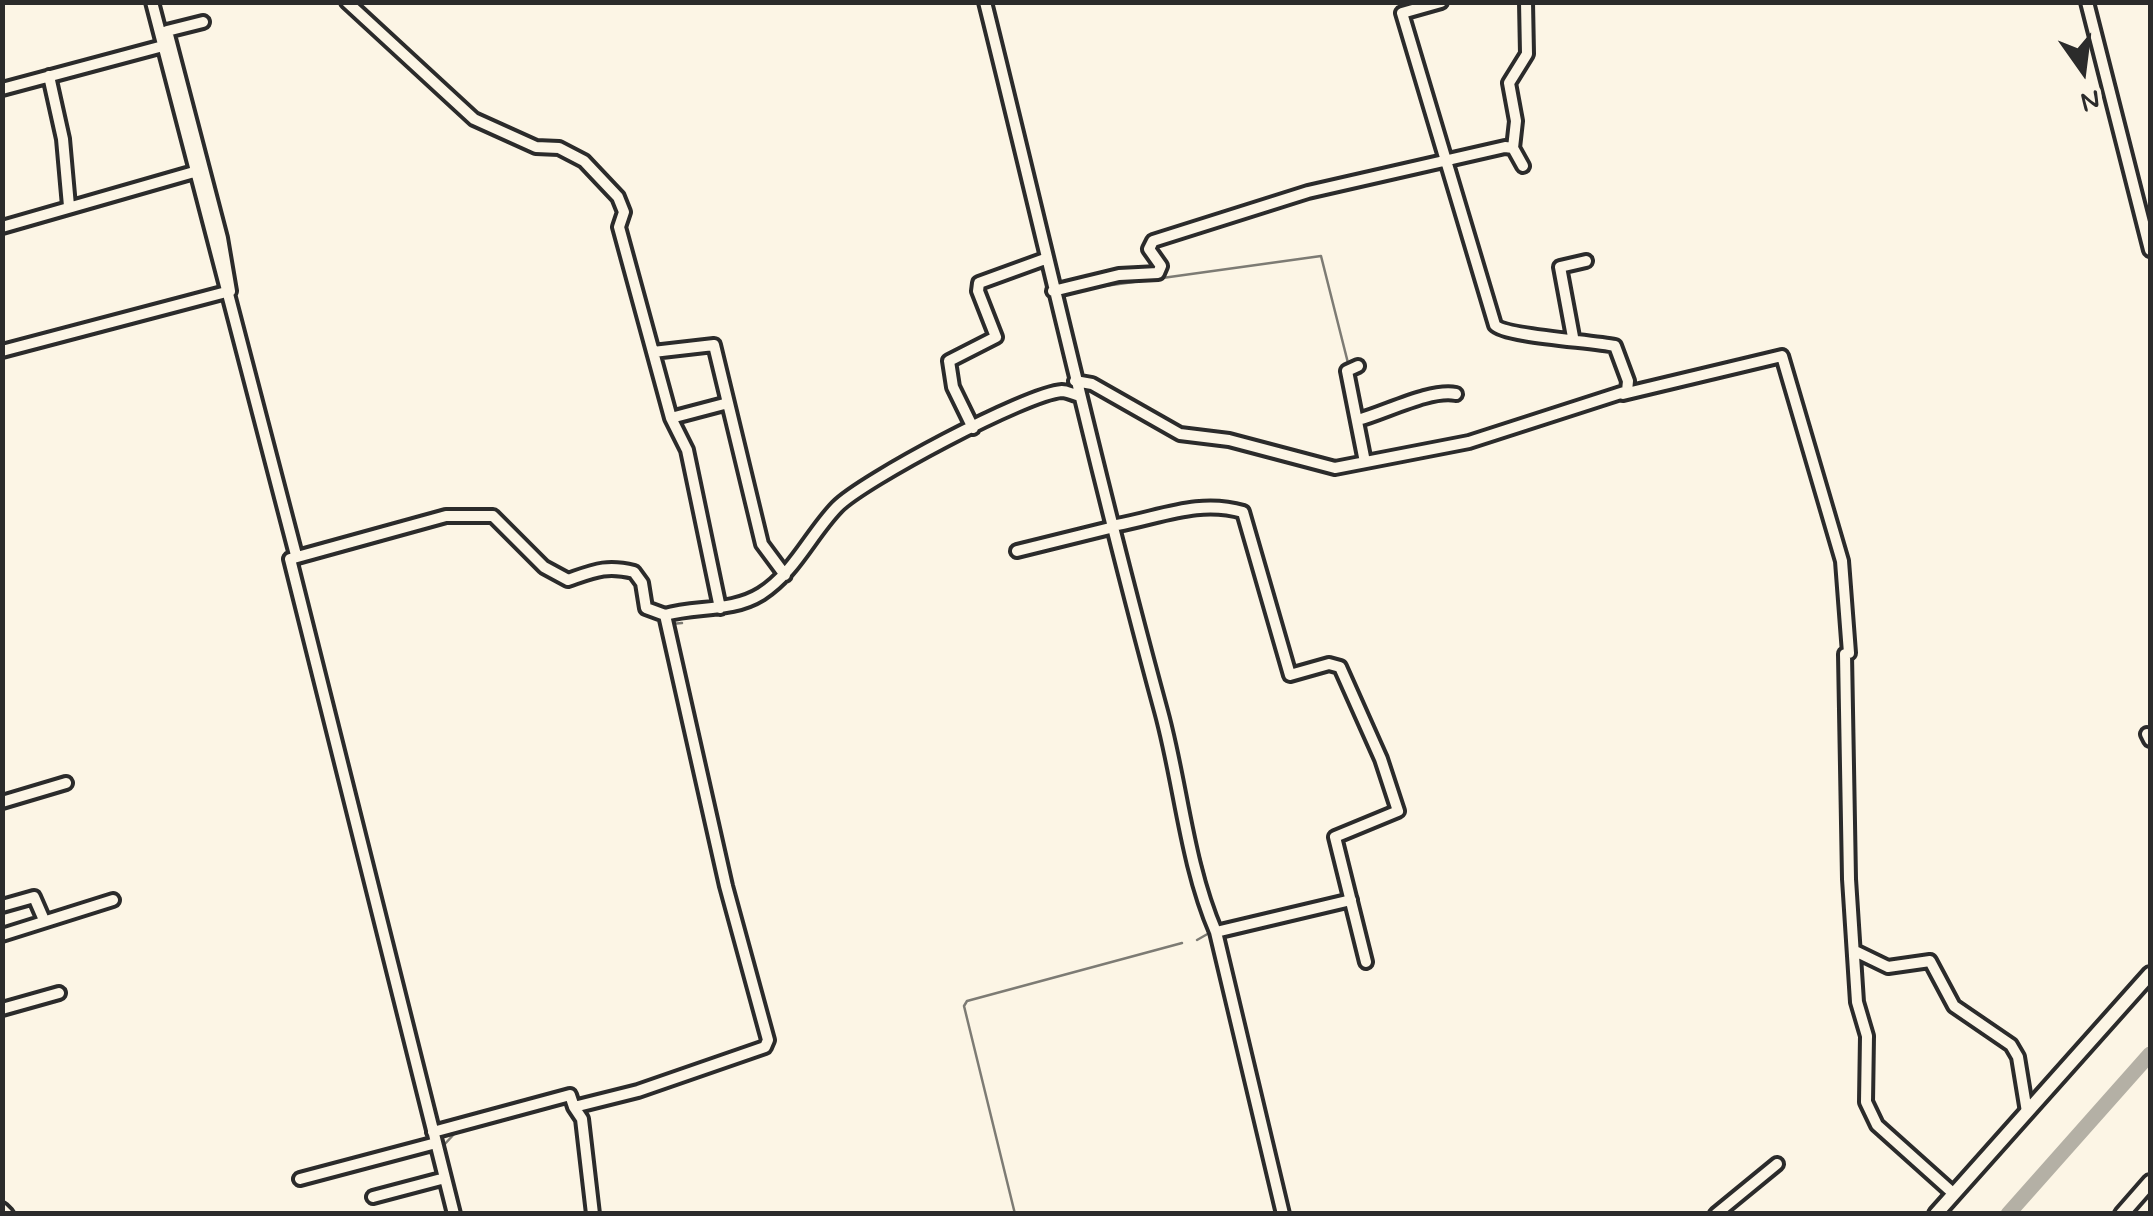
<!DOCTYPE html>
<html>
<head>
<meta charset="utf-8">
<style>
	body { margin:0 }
	#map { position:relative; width:2153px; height:1216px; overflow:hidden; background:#fcf5e5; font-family:Mynerve,sans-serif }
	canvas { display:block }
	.frame { position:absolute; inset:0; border:5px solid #2b2b2b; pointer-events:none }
	.north { position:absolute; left:2033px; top:20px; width:100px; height:100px; -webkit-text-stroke:8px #fcf5e5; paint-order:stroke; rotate:166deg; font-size:28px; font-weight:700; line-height:40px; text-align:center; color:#2b2b2b }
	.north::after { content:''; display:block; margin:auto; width:35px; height:45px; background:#2b2b2b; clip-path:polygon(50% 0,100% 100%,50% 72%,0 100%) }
</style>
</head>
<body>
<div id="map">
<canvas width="2153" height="1216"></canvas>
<div class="frame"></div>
<div class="north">N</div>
</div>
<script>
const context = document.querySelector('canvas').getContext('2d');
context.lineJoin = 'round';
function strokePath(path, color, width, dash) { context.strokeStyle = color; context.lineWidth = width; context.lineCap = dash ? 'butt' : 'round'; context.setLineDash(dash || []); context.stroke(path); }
strokePath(new Path2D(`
	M1083 289 1321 256 1348 363
	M1053 309 1071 380
	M1353 378 1361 411
	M671 624 682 623
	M1187 808 1215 916
	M1197 940 1211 932
	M394 953 438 1125
	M694 1067 729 1054
	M574 1101 591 1098
	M440 1132 460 1214
	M443 1146 456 1132 567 1103
	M1015 1214 964 1006 967 1001 1182 943`), '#7d7b74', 2.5);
strokePath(new Path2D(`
	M2008 1214 2150 1054`), '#b4b0a5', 15);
const minor = new Path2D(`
	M152 2 296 555
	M347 2 474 119 536 147 559 148 584 161 618 197 624 212 619 227 671 418 687 450 720 608
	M985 2C1044 239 1097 476 1161 711 1181 784 1186 862 1216 932L1283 1214
	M2087 2 2150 250
	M49 76 63 139 69 206
	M2 89 163 46
	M1513 148 1516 121 1509 83 1527 54 1526 2
	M2 227 194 172
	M1053 291 1119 275 1158 273 1161 266 1149 249 1153 241 1308 192 1505 147 1513 148 1523 166
	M1573 337 1560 267 1586 261
	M2 351 230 291 221 238 167 31 203 22
	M653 352 714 345 762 544 785 575
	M1358 366 1347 371 1365 462
	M1075 381 1092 384 1180 434 1229 440 1335 468 1469 442 1627 391 1628 381 1615 346C1592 341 1504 336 1495 325L1402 13 1441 2
	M1623 394 1782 356 1842 561 1849 653 1845 654 1849 879 1857 1002 1867 1036 1866 1102 1877 1125 1954 1194
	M671 418 728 403
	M1358 420C1387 412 1430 389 1456 394
	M973 428 953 387 949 361 996 337 978 291 979 283 1045 259
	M1117 525C1161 517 1199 499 1243 512L1290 675 1329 664 1340 667 1381 759 1398 811 1335 837 1366 962
	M1017 551 1110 528
	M2147 734 2150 740
	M2 802 66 783
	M2 906 34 897 44 920
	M1216 932 1351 900
	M2 935 113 900
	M1855 951 1888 967 1930 961 1954 1006 2011 1045 2018 1057 2027 1112
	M2 1009 59 993
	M574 1107 582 1119 593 1214
	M433 1132 570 1095 574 1107 638 1091 765 1047 768 1040 726 886 665 615C697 606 732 612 761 594 795 572 810 535 837 507 862 481 1027 393 1062 391 1067 391 1072 394 1077 395
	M300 1179 436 1143
	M373 1197 445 1178
	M2 1209 7 1214
	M454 1214 290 559 446 516H493L544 567 568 580C594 571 606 565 634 572L642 583 646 608 665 615
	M1716 1214 1777 1164`);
const tertiary = new Path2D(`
	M1936 1214 2150 974
	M2122 1214 2150 1182`);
strokePath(minor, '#2b2b2b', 18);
strokePath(tertiary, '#2b2b2b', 20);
strokePath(minor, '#fcf5e5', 10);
strokePath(tertiary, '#fcf5e5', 12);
</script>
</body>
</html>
